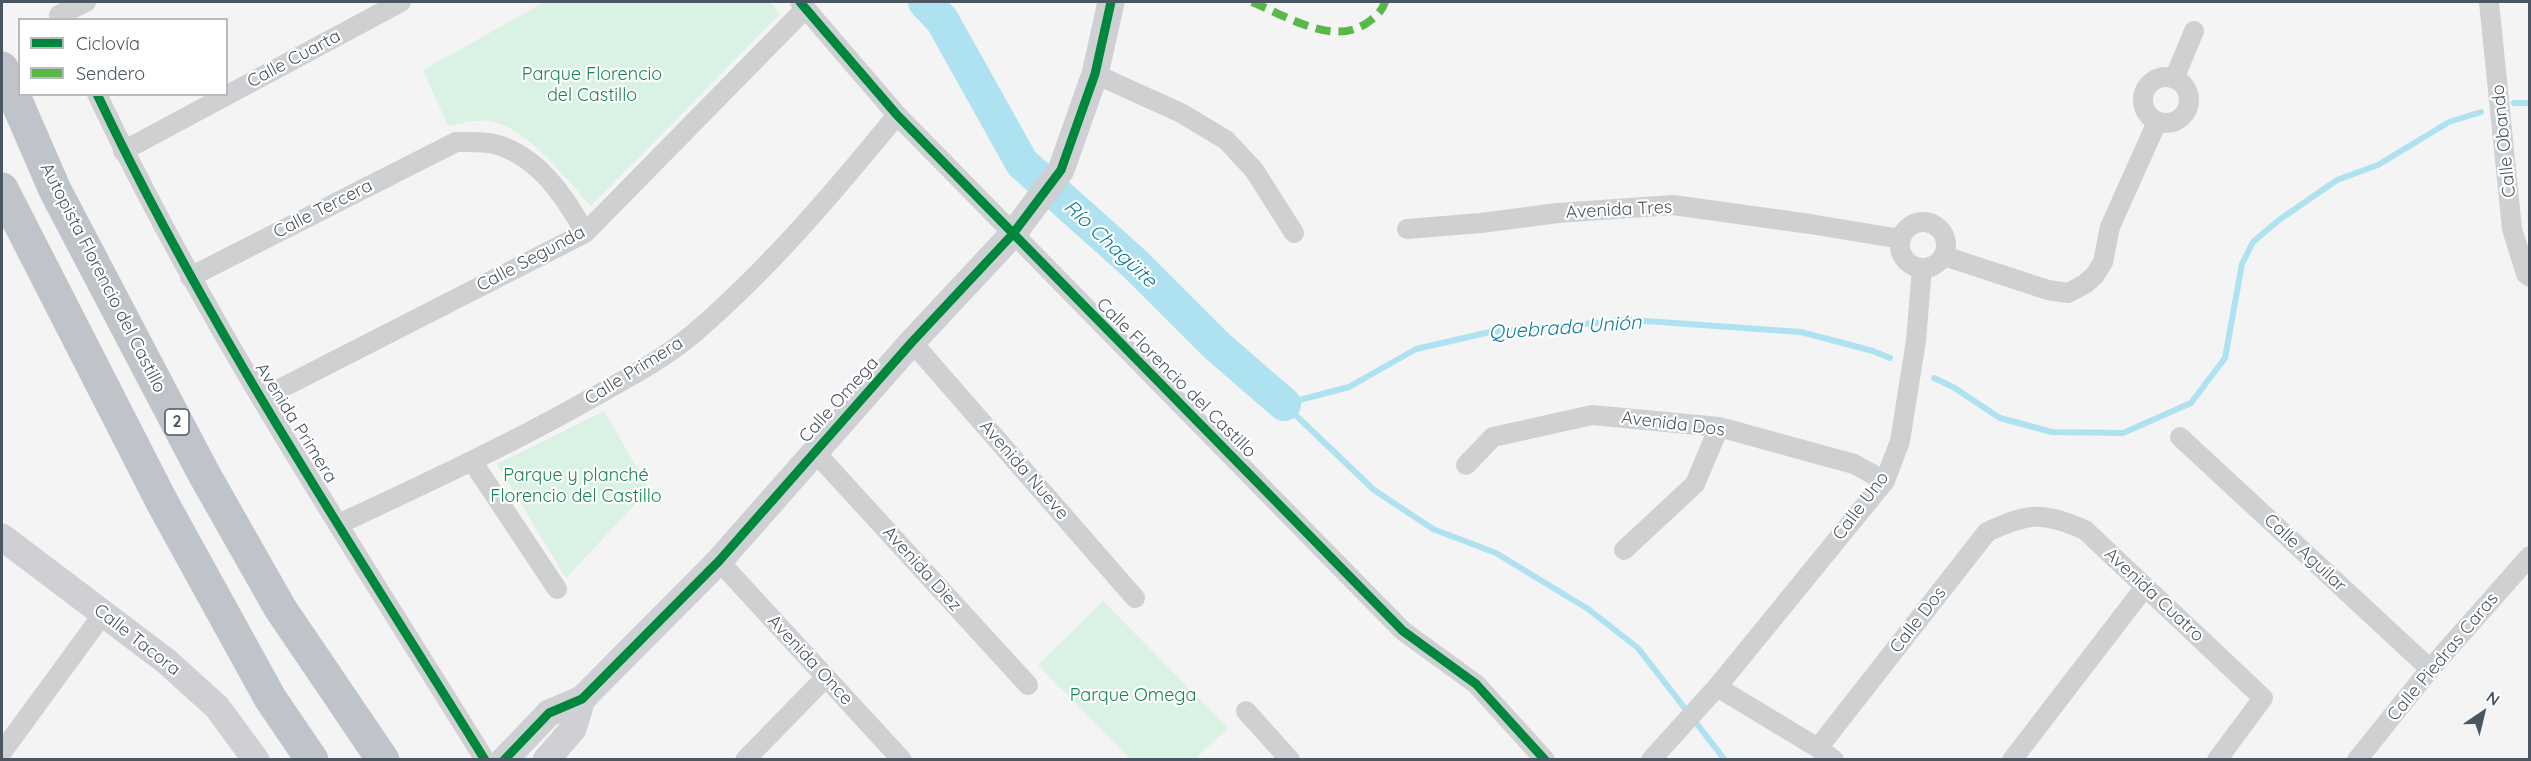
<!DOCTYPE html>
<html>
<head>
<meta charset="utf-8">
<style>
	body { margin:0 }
	#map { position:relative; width:2531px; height:761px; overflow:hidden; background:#f4f4f4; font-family:Quicksand,sans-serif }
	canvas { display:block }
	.frame { position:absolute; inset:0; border:3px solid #4a5661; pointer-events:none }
	.legend { position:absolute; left:18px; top:18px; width:210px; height:78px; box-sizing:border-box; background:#fff; border:2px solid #b7bbc0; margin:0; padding:8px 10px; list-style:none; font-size:18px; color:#4a5661 }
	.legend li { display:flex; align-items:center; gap:12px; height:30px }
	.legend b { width:30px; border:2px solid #b7bbc0 }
	.north { position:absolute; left:2453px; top:683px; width:60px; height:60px; -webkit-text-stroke:4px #fff; paint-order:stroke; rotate:35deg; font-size:16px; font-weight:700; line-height:24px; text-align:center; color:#4a5661 }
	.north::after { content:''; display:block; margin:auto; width:21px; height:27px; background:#4a5661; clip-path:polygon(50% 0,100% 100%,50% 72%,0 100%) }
</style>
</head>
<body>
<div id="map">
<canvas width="2531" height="761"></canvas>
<div class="frame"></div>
<ul class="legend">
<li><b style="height:8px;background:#00873e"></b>Ciclovía</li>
<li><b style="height:8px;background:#58b947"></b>Sendero</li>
</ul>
<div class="north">N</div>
</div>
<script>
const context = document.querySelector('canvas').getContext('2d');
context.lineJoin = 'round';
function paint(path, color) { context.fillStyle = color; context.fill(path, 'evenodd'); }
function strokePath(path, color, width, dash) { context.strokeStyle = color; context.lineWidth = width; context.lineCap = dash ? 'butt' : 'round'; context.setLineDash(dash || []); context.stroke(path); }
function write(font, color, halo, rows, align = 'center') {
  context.font = font + ' Quicksand,sans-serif'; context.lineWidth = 4.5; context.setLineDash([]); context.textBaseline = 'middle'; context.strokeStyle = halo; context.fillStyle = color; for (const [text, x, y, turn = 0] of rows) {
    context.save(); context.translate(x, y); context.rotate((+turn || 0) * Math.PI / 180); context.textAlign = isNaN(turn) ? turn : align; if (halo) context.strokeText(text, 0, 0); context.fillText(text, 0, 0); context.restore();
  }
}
paint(new Path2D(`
	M545 2H770L780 14 591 206C566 179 533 135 498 123 483 117 463 123 448 126L423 70Z
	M604 411 649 489 566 578 497 464Z
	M1103 601 1228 728 1195 759H1131L1038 665Z`), '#d9f2e3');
strokePath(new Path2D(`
	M2514 103H2530
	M1934 378 1953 387 2000 418 2052 432 2123 433 2191 403 2225 358 2242 264 2253 242 2279 220 2337 180 2378 165 2449 122 2481 112
	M1284 404 1349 387 1416 349 1490 332 1631 320 1801 332 1873 351 1890 358
	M1284 404 1374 490 1433 529 1496 553 1588 609 1638 648 1725 760`), '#aee2f0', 6);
strokePath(new Path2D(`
	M925 2 942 20 1022 163 1135 264 1217 346 1284 404`), '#aee2f0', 34);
strokePath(new Path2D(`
	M800 2 897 115 1403 631 1476 684 1545 760
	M2489 2 2512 229 2526 274 2530 277
	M59 15 86 2
	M1095 74 1181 113 1226 140 1254 170 1294 233
	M2143 100a23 23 0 1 1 46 0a23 23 0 1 1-46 0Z
	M2174 79 2194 31
	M97 94C207 327 350 542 485 760
	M123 151 401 2
	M1900 245a23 23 0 1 1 46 0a23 23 0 1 1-46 0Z
	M1407 229 1481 223 1558 213 1673 205 1810 224 1901 239
	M1944 256 2048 290 2068 293 2085 284 2095 275 2103 262 2110 227 2157 122
	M190 277 456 142C468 142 482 141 494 144 537 155 565 196 585 233
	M912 342 1135 598
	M262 398 585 233 806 8
	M2180 437 2430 669
	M815 452 1028 685
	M472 461 557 589
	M1466 465 1493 437 1592 415 1719 427 1854 464 1885 481
	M339 524C424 484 509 445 590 399 626 379 662 360 693 334 768 270 835 191 897 115
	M1624 550 1695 484 1719 427
	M719 561 902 760
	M1717 687 1818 748 1834 760
	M1246 711 1290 760
	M1818 748 1987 532C2030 512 2042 512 2085 530L2263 698 2217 760
	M2 752 103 614
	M745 760 825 678
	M1651 760 1717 687 1885 481 1900 441 1916 341 1922 268
	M2012 760 2145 587
	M2357 760 2430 669 2530 556`), '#ced0d2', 20);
strokePath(new Path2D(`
	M2 537 166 661 217 707 256 760
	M504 760 549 713 582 699 719 561 912 342 1012 235 1061 170 1095 74 1111 2
	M546 760 573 729 582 699`), '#ced0d4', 27);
strokePath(new Path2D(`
	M2 68 55 190 204 474 280 608 383 760
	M2 189 162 502 270 698 312 760`), '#bec4c9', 33);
strokePath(new Path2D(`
	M1252 2C1287 16 1336 49 1371 20 1378 14 1382 11 1385 2`), '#58b947', 8, [15, 8]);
strokePath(new Path2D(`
	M800 2 897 115 1403 631 1476 684 1545 760
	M97 94C207 327 350 542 485 760
	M504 760 549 713 582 699 719 561 912 342 1012 235 1061 170 1095 74 1111 2`), '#00873e', 9);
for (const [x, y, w] of [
	[177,422,24]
]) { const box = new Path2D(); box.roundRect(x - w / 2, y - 13, w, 26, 4.5); context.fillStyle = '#fff'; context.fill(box); strokePath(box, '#4a5661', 1.5); }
write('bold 16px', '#4a5661', null, [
	["2",177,422]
]);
write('18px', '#4a5661', '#fff', [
	["Calle Cuarta",294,59,-28],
	["Calle Obando",2504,141,-96],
	["Calle Tercera",323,209,-27],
	["Avenida Tres",1619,210,-3],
	["Calle Segunda",531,259,-28],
	["Autopista Florencio del Castillo",103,278,63],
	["Calle Primera",634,371,-32],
	["Calle Florencio del Castillo",1176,378,45],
	["Calle Omega",839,400,-48],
	["Avenida Primera",296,423,58],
	["Avenida Dos",1673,424,7],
	["Avenida Nueve",1024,470,49],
	["Calle Uno",1861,506,-53],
	["Calle Aguilar",2305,553,43],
	["Avenida Diez",922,569,48],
	["Avenida Cuatro",2154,595,43],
	["Calle Dos",1918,620,-52],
	["Calle Tacora",137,640,38],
	["Calle Piedras Caras",2443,657,-50],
	["Avenida Once",810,660,47]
]);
write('18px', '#17864f', '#fff', [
	["Parque Florencio",592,75],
	["del Castillo",592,96],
	["Parque y planché",576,476],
	["Florencio del Castillo",576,497],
	["Parque Omega",1133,696]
]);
write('italic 20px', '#0c7c9b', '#fff', [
	["Río Chagüite",1110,244,43],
	["Quebrada Unión",1565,328,-4]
]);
</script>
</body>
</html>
